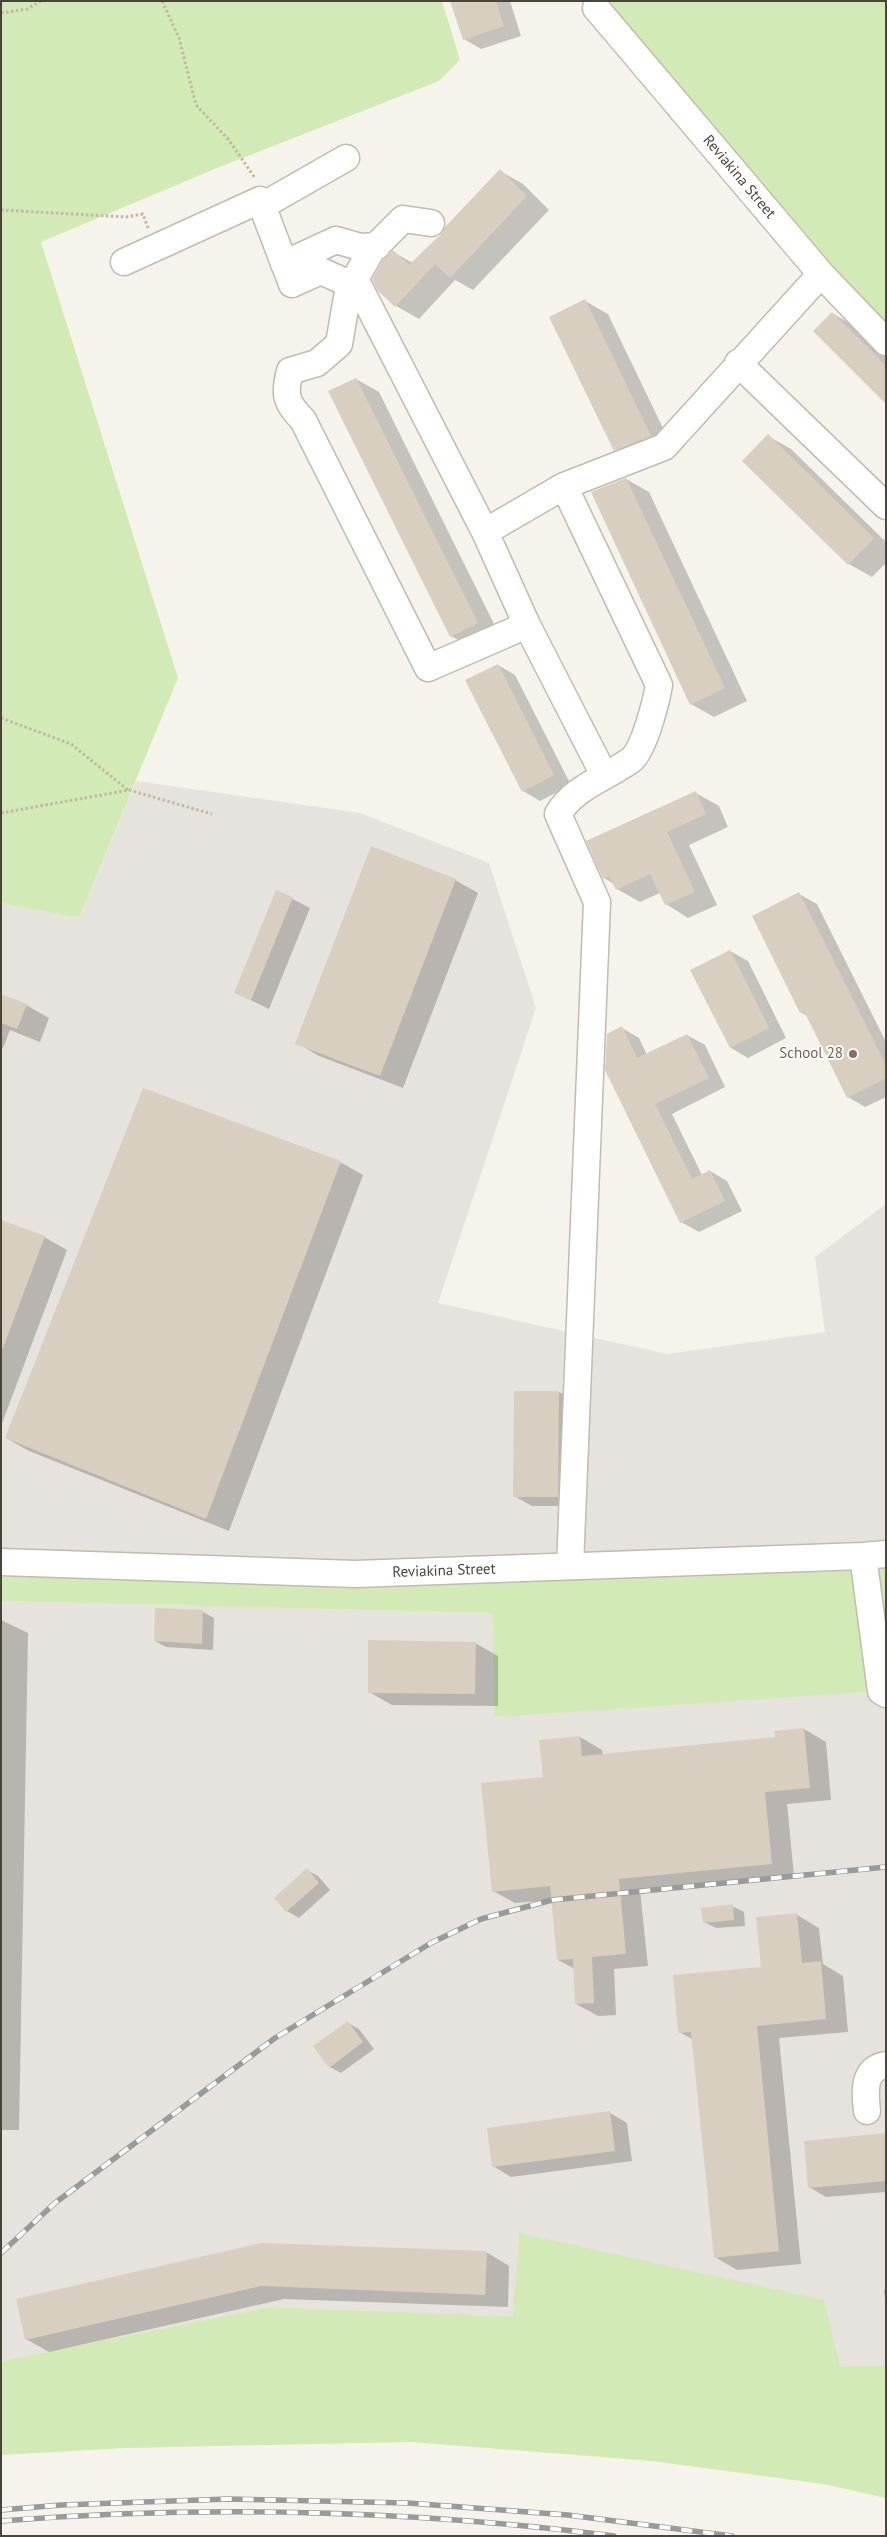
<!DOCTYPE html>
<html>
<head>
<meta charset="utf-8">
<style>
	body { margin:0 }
	#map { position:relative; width:887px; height:2537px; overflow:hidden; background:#f6f3ec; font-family:"PT Sans",sans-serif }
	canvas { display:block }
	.frame { position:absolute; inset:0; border:2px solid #4b4439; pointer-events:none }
</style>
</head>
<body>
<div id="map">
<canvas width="887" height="2537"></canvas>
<div class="frame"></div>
</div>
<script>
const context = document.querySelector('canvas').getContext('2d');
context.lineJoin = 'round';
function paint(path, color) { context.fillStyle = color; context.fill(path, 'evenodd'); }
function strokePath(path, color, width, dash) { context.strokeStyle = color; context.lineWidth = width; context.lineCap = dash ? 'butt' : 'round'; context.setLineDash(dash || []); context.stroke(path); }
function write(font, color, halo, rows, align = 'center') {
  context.font = font + ' "PT Sans",sans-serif'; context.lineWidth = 4; context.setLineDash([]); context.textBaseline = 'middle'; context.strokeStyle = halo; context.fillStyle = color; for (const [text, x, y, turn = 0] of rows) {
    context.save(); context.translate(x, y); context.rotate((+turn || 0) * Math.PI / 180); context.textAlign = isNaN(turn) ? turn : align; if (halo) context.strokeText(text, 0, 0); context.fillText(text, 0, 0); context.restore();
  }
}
paint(new Path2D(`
	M136 781 360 813 489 863 536 1008 438 1303 667 1354 825 1332 815 1257 886 1204V1554L355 1574 1 1562V903L79 918Z
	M1 1601 492 1613 494 1716 886 1689V2365L840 2368 519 2233 514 2316 268 2307 1 2361Z`), '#e6e2dd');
paint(new Path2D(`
	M1 1H442L460 60 439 81 217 168 41 242 178 678 79 918 1 903Z
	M613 1H886V342L596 8Z
	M886 1554V1689L881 1691 494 1717 492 1613 1 1601V1562L355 1574Z
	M519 2233 824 2300 840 2367 886 2365V2498L823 2484 652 2461 411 2442 125 2448 1 2455V2361L268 2307 513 2316Z`), '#d2eab5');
paint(new Path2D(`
	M452 1H510L521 36 481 49 464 39Z
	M500 171 523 184 549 210 473 290 455 280 419 319 396 306 393 252 413 263 443 233Z
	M585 301 608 314 673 449 638 463 615 450Z
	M832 313 865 332 886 353V402Z
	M356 379 379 392 500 636 474 649 451 636Z
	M768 436 791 449 886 542V563L872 577 849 564 744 461Z
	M626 479 649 492 747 701 714 717 691 704Z
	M498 665 515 675 571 785 540 801 523 791Z
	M696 793 719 806 728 827 689 845 717 905 688 918 666 904 660 893 640 902 617 889 614 884 604 878Z
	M455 880 478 893 403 1088 319 1056 297 1043Z
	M277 891 310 908 269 1009 236 993Z
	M799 894 817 904 886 1042V1097L865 1107 848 1097 807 1016 801 1012Z
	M730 951 748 961 786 1038 748 1058 731 1048Z
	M1 995 26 1005 49 1018 40 1042 10 1030 3 1048 1 1047Z
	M622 1028 639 1038 647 1055 687 1035 705 1045 725 1087 672 1114 702 1175 710 1171 727 1181 742 1211 699 1232 681 1222Z
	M340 1162 363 1175 229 1531 29 1451 6 1438Z
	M1 1221 44 1237 67 1250 1 1426Z
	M559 1392 576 1402 575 1506H532L514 1496Z
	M203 1612 214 1618 213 1650 166 1647 155 1641Z
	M1 1620 28 1633 19 2130H1Z
	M475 1643 498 1656V1706L392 1705 369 1692Z
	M804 1729 826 1742 831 1800 787 1804 794 1876 640 1891 648 1966 614 1969 616 2015 598 2016 576 2004 575 1969 558 1960 553 1900 515 1903 493 1891 544 1778 580 1737 602 1750 603 1755 776 1739Z
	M307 1870 318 1876 330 1890 299 1918 287 1911 275 1898Z
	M732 1906 744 1912 745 1926 716 1928 704 1922Z
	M797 1915 819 1928 823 1964 843 1976 848 2032 779 2038 801 2264 737 2270 715 2257 694 2040 679 2032 762 1968Z
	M348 2023 359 2029 374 2049 341 2073 330 2067Z
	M610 2113 627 2123 632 2161 511 2177 493 2166Z
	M886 2135V2192L826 2197 809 2187Z
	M486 2252 509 2266 508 2307 284 2299 49 2352 26 2339 17 2300Z
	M886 2289V2309L884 2290Z`), '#0003');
paint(new Path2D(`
	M450 1H496L504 26 463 40Z
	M500 169 527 196 450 278 435 264 395 307 378 291 372 279 383 260 393 250 409 265 442 233 445 227Z
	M585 299 651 436 614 451 549 317Z
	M832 312 886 366V404L813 331Z
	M356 378 478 623 450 637 328 391Z
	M768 434 874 538 848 565 742 461Z
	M626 478 725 688 690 705 591 492Z
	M498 664 554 775 522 792 465 680Z
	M696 791 706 814 667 832 695 892 665 905 650 874 616 890 609 876 603 879 586 841Z
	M371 846 456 879 380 1076 295 1044Z
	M276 890 293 897 251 1000 234 993Z
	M799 892 886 1065V1078L847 1098 804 1011 800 1013 752 916Z
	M730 950 769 1028 730 1048 690 970Z
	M1 994 27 1004 17 1029 1 1023Z
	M622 1026 637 1058 687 1034 709 1078 655 1104 692 1179 710 1170 725 1201 680 1223 605 1070 607 1034Z
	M143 1088 341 1161 206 1519 5 1438Z
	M1 1220 45 1236 3 1348H1Z
	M514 1391H559L558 1497H513Z
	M155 1608 203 1610 202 1644 154 1641Z
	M368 1640 476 1642 475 1694 368 1693Z
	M804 1728 810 1788 765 1792 772 1864 619 1879 626 1954 592 1957 594 2003 575 2004 573 1959 557 1960 550 1886 492 1892 481 1783 543 1777 539 1740 580 1736 582 1756 775 1737 774 1731Z
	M307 1868 319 1883 286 1912 274 1898Z
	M733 1904 734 1920 703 1923 701 1908Z
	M797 1913 802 1963 821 1961 826 2019 757 2026 779 2251 714 2258 691 2032 678 2033 673 1975 761 1967 756 1917Z
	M348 2021 363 2042 329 2068 313 2046Z
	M610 2111 615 2151 492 2167 487 2128Z
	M886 2133V2181L808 2188 804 2141Z
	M261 2243 487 2251 485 2295 261 2286 25 2340 16 2299Z`), '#d8cfc1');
const minor = new Path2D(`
	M596 8 821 274 886 342
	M262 206 346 158
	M431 223 403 219 371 251 355 279 485 532 527 625 604 775
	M124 262 260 200 292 284 321 271 352 285
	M284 264 336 240 360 247 377 246
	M355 279 347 297 339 344 317 363 290 371C284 394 285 402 303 420L428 668 527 625
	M738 363 886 506
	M564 486 659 685C656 702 644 750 631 760 606 778 574 787 558 814L597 902 570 1566
	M485 532 564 486 664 447 821 274
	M863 1556 881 1691 886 1694
	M1 1562 355 1574 863 1556 886 1554
	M867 2111C865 2093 862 2069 886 2065`);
strokePath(minor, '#c2bbae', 29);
strokePath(new Path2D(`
	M162 1 179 38 196 105 228 139 255 178
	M1 13 27 9 41 1
	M1 210 126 217 143 214 148 228
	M1 718 71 744 128 790
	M1 813 129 790 212 814`), '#c4b79f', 3, [2.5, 2.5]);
strokePath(minor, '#fff', 26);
const rail = new Path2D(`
	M1 2253 55 2203 275 2038 431 1943 481 1919 552 1900 886 1867
	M1 2510 61 2505 228 2499 408 2503 568 2515 732 2536
	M1 2521C205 2505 411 2510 614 2536`);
strokePath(rail, '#9a9a9a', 5.5);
strokePath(rail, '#fff', 4, [11]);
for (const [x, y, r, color] of [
	[853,1054,5,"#8d6e63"]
]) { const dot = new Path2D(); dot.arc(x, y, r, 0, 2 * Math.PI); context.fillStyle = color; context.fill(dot); strokePath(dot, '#fff', 2); }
write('15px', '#4b4439', '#fff', [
	["Reviakina Street",739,177,50],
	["Reviakina Street",444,1571,-2]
]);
write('15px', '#785e54', '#fff', [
	["School 28",843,1054]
], 'right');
</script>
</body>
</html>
